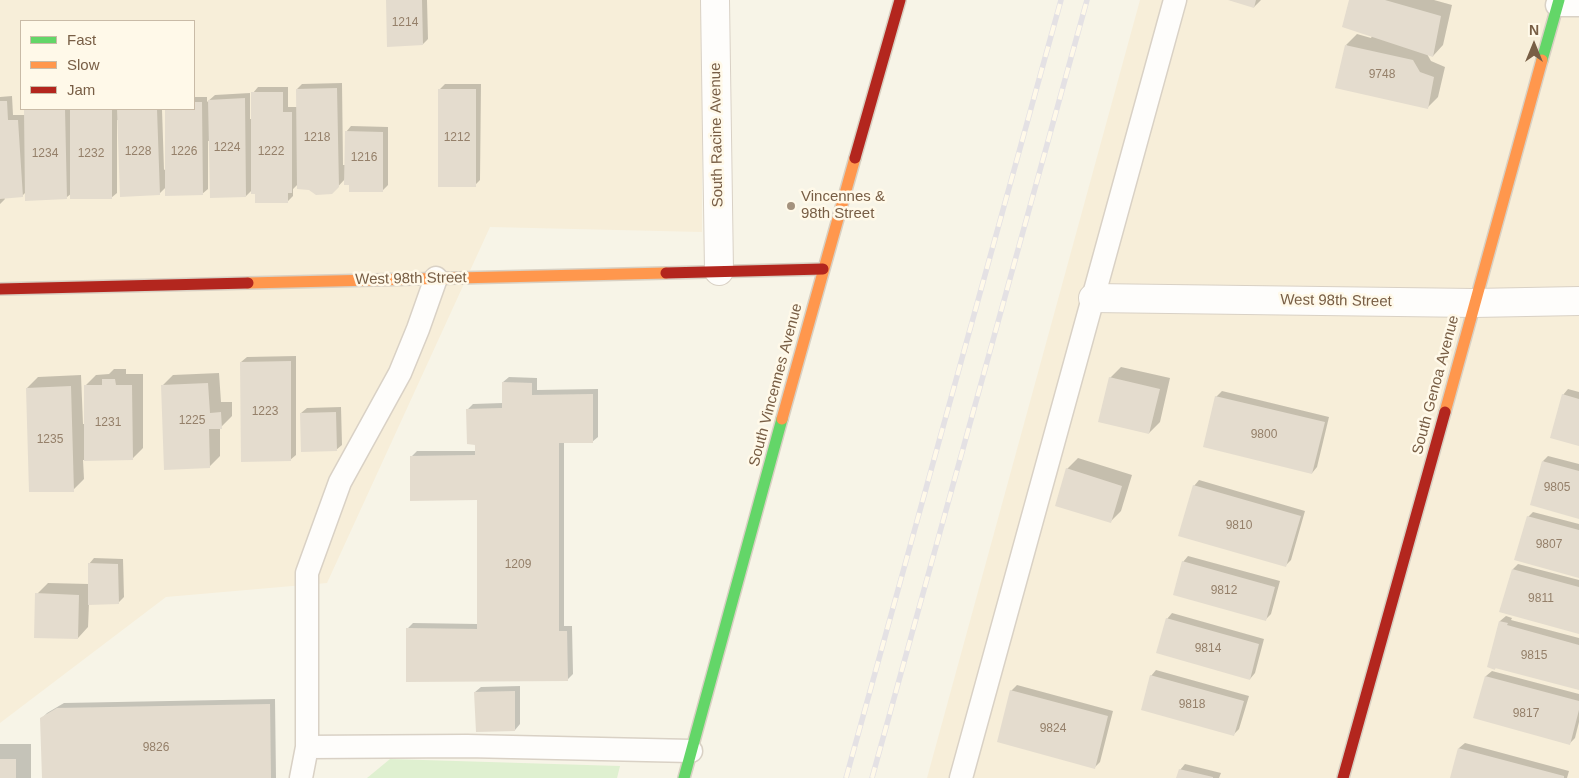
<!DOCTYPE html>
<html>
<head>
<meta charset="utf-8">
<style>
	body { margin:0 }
	#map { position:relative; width:1579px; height:778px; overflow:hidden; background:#f7f4e7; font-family:Arial,sans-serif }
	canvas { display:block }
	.legend { position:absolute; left:20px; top:20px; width:175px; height:90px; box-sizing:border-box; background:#fff9e9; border:1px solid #c9bba7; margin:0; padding:6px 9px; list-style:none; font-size:15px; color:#785e45 }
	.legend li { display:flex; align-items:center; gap:10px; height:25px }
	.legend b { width:25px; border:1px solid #c9bba7 }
	.north { position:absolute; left:1509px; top:20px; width:50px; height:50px; -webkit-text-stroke:4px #fff9e9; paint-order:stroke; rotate:0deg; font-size:14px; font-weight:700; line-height:20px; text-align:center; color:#785e45 }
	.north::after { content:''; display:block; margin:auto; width:18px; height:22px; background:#785e45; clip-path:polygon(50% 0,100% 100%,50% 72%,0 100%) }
</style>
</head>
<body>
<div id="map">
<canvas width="1579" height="778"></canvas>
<ul class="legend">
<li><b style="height:6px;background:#63d668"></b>Fast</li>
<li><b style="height:6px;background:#ff974d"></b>Slow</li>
<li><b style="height:6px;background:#b3261e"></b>Jam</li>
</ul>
<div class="north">N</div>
</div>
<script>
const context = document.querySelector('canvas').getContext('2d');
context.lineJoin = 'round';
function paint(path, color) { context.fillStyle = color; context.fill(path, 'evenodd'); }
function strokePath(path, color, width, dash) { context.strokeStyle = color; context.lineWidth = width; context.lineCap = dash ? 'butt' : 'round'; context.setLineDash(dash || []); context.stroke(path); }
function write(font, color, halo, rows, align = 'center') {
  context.font = font + ' Arial,sans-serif'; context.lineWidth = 5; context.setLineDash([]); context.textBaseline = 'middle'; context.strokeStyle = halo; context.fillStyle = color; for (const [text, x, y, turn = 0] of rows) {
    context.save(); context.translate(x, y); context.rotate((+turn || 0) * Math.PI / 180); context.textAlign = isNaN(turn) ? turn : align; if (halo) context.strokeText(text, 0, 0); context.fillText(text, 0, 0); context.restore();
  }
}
paint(new Path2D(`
	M0 0H702V232L490 227 327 583 166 597 0 723ZM21 21H194V109H21Z
	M1140 0H1579V778H927Z`), '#f7eed9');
paint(new Path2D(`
	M390 759 620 766 617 778H367Z`), '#dff0d0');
paint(new Path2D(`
	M387 0H427L428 39 423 44Z
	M1230 0H1261L1254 7Z
	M1350 0H1434L1452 5 1443 45 1433 56 1427 54 1431 61 1445 67 1438 97 1427 108 1346 45 1357 34 1371 38 1372 36Z
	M342 83 343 165H346V132L351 126 388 127V185L382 191 350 183 345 179 332 193 310 189 298 184 293 189V196L288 201 256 193 253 189 246 196 210 141H208V189L202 194 166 187 159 194 119 120H117V193L111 198 72 193 67 197 26 192 22 196 4 197 5 199 0 204V97L12 96 13 115H25V109H162L164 170 166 169V109H194V86L195 97H207V102L215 95 250 93V119H253V93L258 87H288V107H297V89L302 84Z
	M445 84H481L480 180 475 185 440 89Z
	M296 356V455L290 460 241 362 247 357Z
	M1121 367 1170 378 1160 422 1149 433 1110 378Z
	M114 369H126V374H143V448L132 459 83 460 84 479 73 490 27 388 38 377 81 375 83 424H85V386L96 375 109 374Z
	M219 373 221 402H232V416L220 428V456L209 467 162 386 173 375Z
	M509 377 537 378V390L598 389V437L592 442H564V626H572L573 674 567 680 407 629 413 623 478 624V499L411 457 417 451H476L468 409 473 404 503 403V382Z
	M1568 389 1579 392V445L1563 395Z
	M1222 391 1329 417 1317 467 1312 473 1216 397Z
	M341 407 342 445 336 450 301 413 307 408Z
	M1548 456 1579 464V517L1543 461Z
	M1078 458 1132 475 1121 511 1110 522 1067 469Z
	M1199 480 1305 511 1291 560 1285 566 1194 486Z
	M1533 512 1579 524V577L1528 517Z
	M1188 556 1280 581 1271 614 1266 619 1183 562Z
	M94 558 123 559 124 597 118 603H89L88 627 78 638 37 594 48 583 89 584V564Z
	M1518 564 1579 580V632L1501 611 1513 569Z
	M1172 613 1264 639 1255 673 1250 679 1167 619Z
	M1506 616 1512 618 1511 620 1579 638V689L1496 667 1495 669 1500 621Z
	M1156 670 1249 696 1239 729 1234 734 1151 676Z
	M1492 671 1579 694V722L1575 738 1569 744 1475 717 1486 676Z
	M1017 685 1113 711 1100 762 1095 767 1011 691Z
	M520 686V724L515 730 475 692 481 687Z
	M275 699 276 778H43L42 718 47 713 64 703Z
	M1465 743 1569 771 1567 778H1451L1459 748Z
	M0 744H31V778H0Z
	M1185 764 1221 773 1219 778H1178L1180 770Z`), '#0003');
paint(new Path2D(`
	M386 0H422L423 45 387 47Z
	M1228 0H1256L1254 8Z
	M1349 0H1385L1441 16 1433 57 1342 27Z
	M1345 45 1413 60 1420 72 1434 77 1428 109 1335 88Z
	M337 88 339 187 332 194 316 195 309 190 297 189 296 89Z
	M438 89H476V187H438Z
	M251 92H283V112H292V193H288V203H255V194H251Z
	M245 98 246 197 210 198 208 100Z
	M0 101H7L8 120H18L23 197 0 199Z
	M194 102H202L203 195 165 196V109H194Z
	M24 109H65L67 199 25 201Z
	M70 109H112V199H70Z
	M117 109H157L160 195 120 197Z
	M345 131 383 132V192H349V185H344Z
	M291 361V461L241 462 240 362Z
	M1109 377 1160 389 1149 434 1098 422Z
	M102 379H115L116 385H132L133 460 84 461V385H102Z
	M502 382 532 383V395L593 394V443H559V631H567L568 681 406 682V628L477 629V500L410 501V456L475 455V445L467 444 466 409 502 408Z
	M208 383 210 413 221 412 222 429H209L210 468 164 470 161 385Z
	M71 386 74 492H29L26 388Z
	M1562 394 1579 399V446L1550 438Z
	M1215 396 1325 422 1312 474 1203 447Z
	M336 412 337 451 301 452 300 413Z
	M1542 461 1579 471V519L1530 505Z
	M1066 468 1122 486 1111 523 1055 506Z
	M1193 485 1301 516 1286 567 1178 536Z
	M1527 516 1579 530V578L1514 560Z
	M1182 561 1275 587 1266 621 1173 595Z
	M88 563 118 564 119 604 88 605Z
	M1512 569 1579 587V634L1499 612Z
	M35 593 79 595 78 639 34 638Z
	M1166 618 1259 644 1250 680 1156 653Z
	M1499 621 1508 623 1507 625 1579 645V690L1495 668V670L1487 667Z
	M1150 675 1244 701 1234 736 1141 710Z
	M1485 676 1579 701V710L1570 745 1473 718Z
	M1010 690 1108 716 1095 769 997 742Z
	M515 691V731L476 732 474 692Z
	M270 704 271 778H42L40 718 57 708Z
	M1458 748 1564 776V778H1450Z
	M0 759H16V778H0Z
	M1179 769 1213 777V778H1176Z`), '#e4dcce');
const lane = new Path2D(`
	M1557 5H1579
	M436 278 418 329 400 373 340 482 307 573V747L467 746 691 751
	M301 778 307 747
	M961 778 1175 0`);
const street = new Path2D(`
	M715 0 719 271
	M1093 298 1474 303 1579 301`);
const fast = new Path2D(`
	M1542 60 1559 0
	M684 778 782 419`);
const slow = new Path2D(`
	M248 283 666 273
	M1445 412 1542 60
	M782 419 855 158`);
const jam = new Path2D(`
	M855 158 900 0
	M666 273 823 269
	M0 289 248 283
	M1343 778 1445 412`);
strokePath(lane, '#d9d1c5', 25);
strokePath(street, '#d9d1c5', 30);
strokePath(fast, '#d8d0c3', 14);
strokePath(slow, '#d8d0c3', 14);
strokePath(jam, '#d8d0c3', 14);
strokePath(lane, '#fefdfb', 22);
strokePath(street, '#fefdfb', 28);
strokePath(fast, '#63d668', 11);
strokePath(slow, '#ff974d', 11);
strokePath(jam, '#b3261e', 11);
const rail = new Path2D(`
	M846 778 1061 0
	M872 778 1087 0`);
strokePath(rail, '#e4e1e4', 5.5);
strokePath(rail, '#fff9e9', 4, [11]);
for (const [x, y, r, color] of [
	[791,206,5,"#a4927e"]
]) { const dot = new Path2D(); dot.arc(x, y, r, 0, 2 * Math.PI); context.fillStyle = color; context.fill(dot); strokePath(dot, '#fff9e9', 2); }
write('12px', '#95806a', null, [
	["1214",405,23],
	["9748",1382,75],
	["1218",317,138],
	["1212",457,138],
	["1224",227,148],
	["1228",138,152],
	["1226",184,152],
	["1222",271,152],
	["1234",45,154],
	["1232",91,154],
	["1216",364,158],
	["1223",265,412],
	["1225",192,421],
	["1231",108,423],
	["9800",1264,435],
	["1235",50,440],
	["9805",1557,488],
	["9810",1239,526],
	["9807",1549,545],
	["1209",518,565],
	["9812",1224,591],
	["9811",1541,599],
	["9814",1208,649],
	["9815",1534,656],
	["9818",1192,705],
	["9817",1526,714],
	["9824",1053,729],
	["9826",156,748]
]);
write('15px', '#785e45', '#fff9e9', [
	["South Racine Avenue",717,135,-91],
	["West 98th Street",411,279,-1],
	["West 98th Street",1336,301,1],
	["South Vincennes Avenue",776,385,-75],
	["South Genoa Avenue",1436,385,-75]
]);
write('15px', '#785e45', '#fff9e9', [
	["Vincennes &",801,197],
	["98th Street",801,214]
], 'left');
</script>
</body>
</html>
